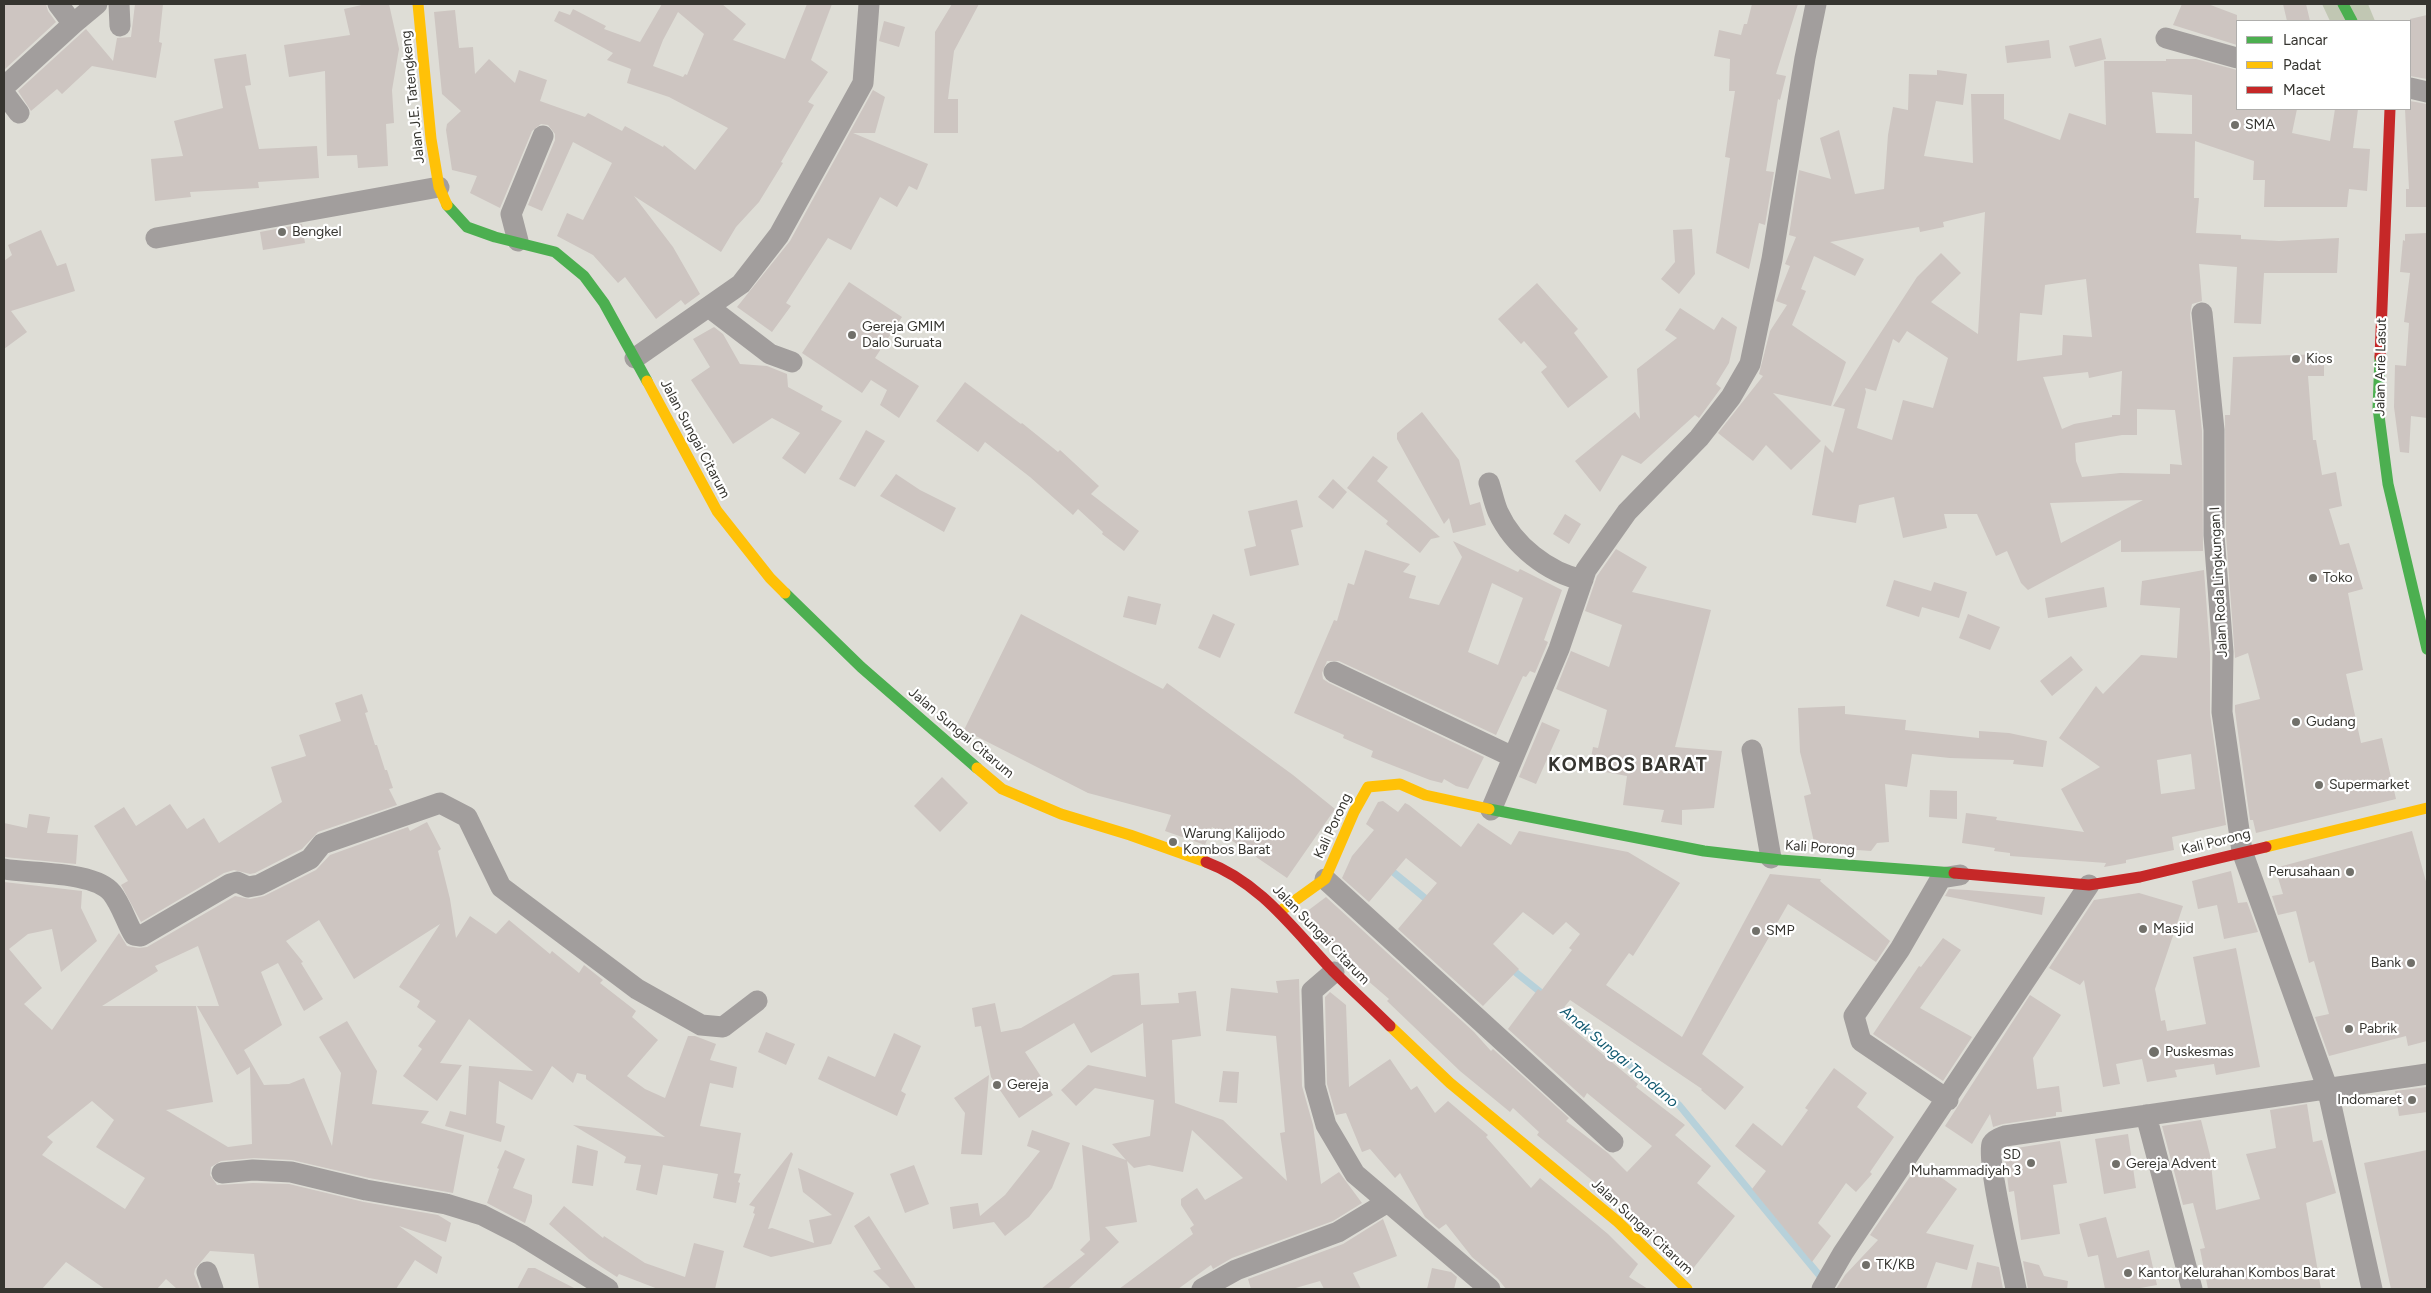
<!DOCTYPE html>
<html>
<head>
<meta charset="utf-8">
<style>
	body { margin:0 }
	#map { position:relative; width:2431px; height:1293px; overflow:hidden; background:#deddd6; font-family:Figtree,sans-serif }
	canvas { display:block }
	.frame { position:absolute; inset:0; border:5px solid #363530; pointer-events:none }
	.legend { position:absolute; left:2236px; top:20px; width:175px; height:90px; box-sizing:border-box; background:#fff; border:1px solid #afaeac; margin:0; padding:6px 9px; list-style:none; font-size:15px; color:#363530 }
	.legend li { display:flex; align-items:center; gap:10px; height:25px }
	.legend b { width:25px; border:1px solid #afaeac }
</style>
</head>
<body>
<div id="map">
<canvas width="2431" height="1293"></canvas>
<div class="frame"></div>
<ul class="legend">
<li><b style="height:6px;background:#4caf50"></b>Lancar</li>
<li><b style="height:6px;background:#ffc107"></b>Padat</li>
<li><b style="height:6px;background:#c62828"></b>Macet</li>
</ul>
</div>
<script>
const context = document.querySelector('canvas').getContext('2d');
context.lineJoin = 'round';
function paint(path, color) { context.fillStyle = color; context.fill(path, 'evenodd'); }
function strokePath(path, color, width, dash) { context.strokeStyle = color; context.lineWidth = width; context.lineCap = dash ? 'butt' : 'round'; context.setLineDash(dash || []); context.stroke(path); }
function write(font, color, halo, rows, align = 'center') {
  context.font = font + ' Figtree,sans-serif'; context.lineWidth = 4.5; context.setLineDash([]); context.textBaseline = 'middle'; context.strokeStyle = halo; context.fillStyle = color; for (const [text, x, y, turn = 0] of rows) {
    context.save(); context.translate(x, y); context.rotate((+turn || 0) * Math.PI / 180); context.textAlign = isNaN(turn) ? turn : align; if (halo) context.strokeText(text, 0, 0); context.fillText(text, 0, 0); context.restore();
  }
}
paint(new Path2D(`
	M2322 4H2368L2375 21H2330Z`), '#c1c7b3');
strokePath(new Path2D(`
	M1387 867 1431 903
	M1509 967 1544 995
	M1556 1005 1679 1105 1824 1281`), '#b7d1da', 7);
paint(new Path2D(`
	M4 4H46L48 11 56 22 4 70Z
	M135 4H163L159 42 162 43 156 78 92 66 62 94 57 89 31 111 18 91 86 29 113 61 117 38 131 37Z
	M366 4H389L399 49 392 90 394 123 386 124 388 166 358 168 357 155 327 156 325 71 289 77 284 45 350 35 344 9Z
	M662 4H722L746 24 733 40 785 59 807 4H832L811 60 828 72 808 102 814 105 781 162 783 163 759 202 736 227 721 252 634 196 673 247 700 294 685 305 681 300 656 319 625 277 618 283 593 255 557 236 567 213 583 220 612 163 573 142 542 211 528 205 555 140V134L548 125 541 124 532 131 500 208 470 193 477 176 452 170 446 130 447 124 461 111 442 94 434 12 455 10 459 48 473 47 475 74 489 59 515 83 519 70 547 80 540 101 585 117 588 113 622 131 625 126 663 147 664 145 695 170 728 128 669 97 627 83 631 69 607 60 613 53 554 21 559 11 570 15 573 9 606 26 604 29 640 42ZM678 12 704 34 687 75 685 74 683 77 653 66 663 40Z
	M952 4H979L954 51 948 99H958V133H934L935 32Z
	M1752 4H1798L1776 74 1786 76 1780 100 1778 99 1766 171 1774 172 1765 225 1759 223 1749 269 1716 253 1730 158 1725 157 1735 91H1729L1730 59 1714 56 1719 30 1741 35 1744 24H1747Z
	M2182 4H2208L2237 15V45L2173 25Z
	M2283 4H2306L2310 21H2287Z
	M2427 15V79L2410 76V19Z
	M884 21 905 27 899 47 879 41Z
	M2101 38 2106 59 2075 67 2069 46Z
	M2049 40 2051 58 2007 63 2005 46Z
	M246 54 251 85 245 86 259 149 317 146 319 178 258 182 259 188 190 192 191 197 155 201 151 159 183 156 174 121 223 108 214 59Z
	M2166 59H2196L2237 70V109H2297L2292 133 2330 141 2335 109H2358L2353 148 2370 149 2367 191 2349 189 2347 207H2264L2265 180H2253L2254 161 2195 141 2194 198H2199L2196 233 2241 235V239L2279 241 2339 238 2337 273H2264L2261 324 2234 323 2237 267 2199 264 2202 301 2192 304 2190 314 2202 431 2203 551 2121 552V540L2028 590 2021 583 2007 551 1996 556 1977 514H1944L1947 528 1903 538 1894 497 1859 505 1856 523 1812 515 1825 445 1833 453 1845 409 1833 406 1917 277 1941 253 1961 273 1931 302 1978 334 1985 212 1943 222 1944 227 1920 232 1919 227 1830 242 1864 259 1855 276 1814 256 1801 289 1806 291 1792 325 1846 362 1831 406 1773 393 1821 441 1791 470 1766 445 1753 461 1718 433 1763 376 1759 374 1770 331 1787 305 1776 301 1790 266 1785 264 1796 237 1789 235 1799 170 1831 179 1820 138 1839 130 1855 194 1884 189 1888 135 1893 107 1908 110 1909 74 1937 75V70L1967 74 1963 105 1936 101 1924 156 1973 163 1971 94H2004V119L2060 140 2069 113 2106 125 2104 61H2166ZM2152 92 2192 95V134L2156 133ZM2086 279 2092 337 2063 335 2062 355 2017 361 2020 313 2042 315 2045 285ZM1907 331 1948 358 1933 408 1903 400 1892 440 1857 428 1866 392 1865 388 1876 391 1893 339 1899 343ZM2122 371 2120 415H2112V417L2074 424 2062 429 2043 377 2088 372 2089 378ZM2137 409 2175 410 2182 465 2170 464V474L2120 473 2082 477 2076 461 2075 443 2122 435H2137ZM2143 500 2061 543 2050 503Z
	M873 90 885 97 875 133H853L928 164 917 190 909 186 897 207 880 197 851 250 828 238 786 303 791 306 772 332 737 307 790 241Z
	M2410 101 2427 104V207H2406V189H2409L2405 109H2410Z
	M302 224 305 243 263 250 260 232Z
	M1692 229 1695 274 1679 294 1661 279 1675 262 1673 230Z
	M41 230 57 266 66 263 75 291 11 311 27 332 4 349V261L12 255 8 245Z
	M2427 233V418L2411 416 2409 453 2400 452 2394 407 2395 365 2406 366 2409 323 2404 322 2410 273 2400 272 2403 240 2405 241V234Z
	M849 282 902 317 875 358 919 386 899 418 880 405 887 390 871 380 862 393 802 353Z
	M1537 283 1578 329 1574 333 1608 377 1568 408 1541 372 1547 367 1524 341 1521 344 1498 319Z
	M1680 308 1714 330 1722 317 1737 327 1729 363 1716 384 1721 388 1699 418 1695 415 1641 464 1622 455 1600 492 1575 461 1635 412 1640 419 1637 369 1677 338 1665 330Z
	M714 327 723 334 740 364 767 366 787 374 788 387 823 406 821 410 842 421 805 474 782 458 800 433 772 418 733 444 691 380 710 367 693 339Z
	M2324 354V376H2308L2313 440H2316L2322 475 2336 472 2342 506 2329 509 2340 545 2349 543 2363 589 2348 593 2363 670 2346 674 2361 743 2382 738 2396 799 2256 833 2253 820H2250L2235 711V705L2260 699 2248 653 2235 658 2226 535 2225 415H2230L2233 357Z
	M965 382 1021 424 1022 423 1058 452 1060 450 1099 486 1091 494 1139 531 1124 551 1102 534 1103 532 1078 509 1073 515 1030 477 985 442 978 452 936 421Z
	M1422 412 1459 460 1470 505 1480 502 1486 525 1453 533 1449 518 1444 524 1397 439V433Z
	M866 430 885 441 855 487 839 479Z
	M1373 456 1388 467 1377 481 1440 537 1431 539 1420 553 1386 524 1388 521 1347 488Z
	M896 474 920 490 956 508 944 532 880 496Z
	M1333 479 1347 492 1333 509 1318 497Z
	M1297 500 1303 527 1291 530 1299 565 1250 576 1244 549 1256 546 1248 511Z
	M1565 514 1581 524 1569 544 1553 534Z
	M1453 541 1518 572 1520 569 1562 590 1544 640 1548 642 1535 673 1530 671 1526 677 1523 676 1496 735 1339 661H1327L1322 673 1323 679 1329 683 1484 757 1468 789 1456 786 1444 779 1442 783 1430 780 1371 757 1373 751 1343 738 1344 735 1294 713 1334 620 1337 621 1348 583 1354 585 1365 550 1410 564 1403 572 1416 576 1409 598 1439 605 1462 557ZM1492 583 1523 598 1498 665 1468 652Z
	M1616 549 1647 567 1632 592 1711 610 1675 747 1722 751 1714 808 1682 810V825L1661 822 1664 810 1623 805 1627 776 1589 769 1593 747 1598 748 1607 710 1556 689 1571 651 1609 667 1622 625 1585 611 1597 576Z
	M2204 570 2210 652V714L2226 825 2172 837 2174 850 2126 860V863L2104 867 2106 863 2010 856V853L1994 851 1995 848 1962 843 1966 813 1997 817 1996 820 2084 832 2061 789 2100 767 2059 738 2096 686 2103 694 2141 655 2177 658 2180 608 2140 605 2142 581ZM2191 754 2195 789 2161 794 2157 760Z
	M1894 580 1931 591 1934 582 1967 592 1959 618 1922 607 1919 617 1886 606Z
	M2104 587 2107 607 2048 618 2045 598Z
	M1128 596 1161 604 1156 625 1123 617Z
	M1021 614 1163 689 1167 683 1293 775 1335 809 1287 878 1212 827 1205 845 1165 831 1171 815 1088 793 964 730Z
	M1213 614 1235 624 1220 658 1198 648Z
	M1968 614 2000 627 1990 650 1959 638Z
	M2071 656 2083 670 2052 696 2040 681Z
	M362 694 368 712 365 713 375 745H377L385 770H387L393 788 389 789 397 805 318 832 302 849 255 873 250 874 234 870 224 873 141 922 121 885 128 881 94 826 124 807 136 826 170 804 187 829 204 818 219 843 282 802 271 767 306 756 299 735 341 721 335 703Z
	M1845 706V714L1906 720 1905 730 1979 738V731L2009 733 2047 741 2043 767 2013 764 2014 760 1950 758 1912 754 1907 787 1885 784 1889 842 1877 843 1871 851 1815 847 1804 796 1811 794 1800 752 1798 708Z
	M1542 722 1560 730 1536 784 1519 777Z
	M942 777 968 803 940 832 914 806Z
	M1930 790 1957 791V819L1929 817Z
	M1383 801 1398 812 1405 803 1409 805 1461 847 1478 823 1511 845 1519 831 1628 852 1680 883 1633 956 1629 953 1606 985 1682 1037 1770 874 1821 879 1820 881 1890 941 1876 962 1788 904 1702 1054 1744 1087 1725 1110 1701 1090 1702 1089 1570 1000 1557 1016 1638 1084 1636 1087 1685 1125 1675 1135 1711 1166 1697 1183 1735 1216 1691 1271 1628 1210 1537 1135 1539 1132 1513 1108 1510 1112 1460 1071 1387 1001 1389 999 1345 961 1338 954 1341 951 1302 915 1326 897 1474 1032 1491 1051 1493 1049 1569 1118 1566 1121 1608 1153 1627 1172 1652 1146 1587 1093 1584 1098 1508 1029 1538 989 1541 991 1572 950 1569 948 1580 934 1566 922 1553 935 1523 912 1493 944 1519 969 1483 1006 1398 929 1437 883 1406 858 1369 902 1342 878 1352 856 1374 830 1366 824 1378 802Z
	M29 814 50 817 47 833 78 835 76 864 4 857V823L27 828Z
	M427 822 441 849 438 851 450 899 456 938 470 916 496 934 509 920 550 954 552 951 579 973 584 965 603 980 600 983 636 1011 632 1017 658 1040 627 1076 645 1089 665 1098 688 1036H695L716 1044 710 1060 737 1067 733 1088 710 1083 700 1126 741 1133 734 1173 741 1174 738 1182 740 1183 736 1203 713 1198 718 1174 663 1165 657 1195 636 1190 641 1165 624 1163 626 1157 573 1125 665 1137 586 1079V1075L577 1073 573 1083 552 1066 532 1100 499 1081 496 1123 505 1126 501 1142 445 1126 450 1111 466 1115 469 1066 533 1071 469 1019 440 1063 462 1065 437 1101 403 1076 422 1049 418 1046 436 1021 417 1007 420 1001 399 987 440 924 354 979 319 920 286 941 303 962 301 963 323 999 304 1011 278 963 261 972 282 1025 244 1050 264 1085 289 1084 304 1078 332 1146 341 1073 319 1037 347 1021 377 1071 372 1104 429 1111 421 1123 464 1135 453 1193 369 1178 292 1160 254 1158 221 1161 211 1167 210 1175 217 1185 253 1183 289 1184 364 1202 438 1215 451 1223 446 1242 399 1226 442 1257 437 1274 415 1260 396 1289H259L254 1254 210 1251 195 1269 194 1274 200 1289H177L166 1279 157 1289H105L66 1262 42 1289H4V882L82 891 81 908 97 941 61 972 52 929 28 934 9 949 42 988 24 1004 52 1030 119 933 127 946 139 948 147 947 235 896 250 899 264 896 316 870 330 855 408 827 410 831ZM198 946 219 1006H197L237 1075 250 1067 252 1144 228 1147 166 1110 213 1102 196 1006H102L158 971 155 966ZM92 1101 114 1120 96 1147 145 1178 125 1209 42 1155 53 1142 47 1137Z
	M2412 831 2427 885V1041L2408 1046 2406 1036 2329 1056 2315 1017 2329 1014 2314 961 2309 963 2296 911 2278 915 2272 896 2283 894 2275 868Z
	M2231 871 2238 903 2247 902 2258 932 2224 939 2217 905 2198 909 2192 881Z
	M1949 889 1968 890 2045 897 2042 915 1945 896Z
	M2139 893 2183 906 2155 989 2161 1021 2165 1020 2167 1031 2206 1024 2193 957 2236 948 2260 1067 2216 1075 2214 1064 2175 1070 2177 1077 2147 1082 2142 1059 2116 1064 2120 1084 2103 1087 2084 980 2080 985 2049 968 2094 900Z
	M1943 938 1961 950 1920 1008 1972 1037 1943 1081 1873 1034 1919 966 1921 967Z
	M1139 973 1141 1005 1179 1003 1178 993 1196 991 1201 1036 1172 1040 1175 1103 1223 1120 1287 1181 1280 1133 1285 1132 1276 1036 1226 1031 1231 988 1278 993 1276 981 1299 979 1302 1086 1313 1125 1321 1184 1339 1172 1362 1203 1333 1221 1232 1258 1213 1269 1211 1265 1178 1289H1119L1193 1234 1190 1228 1194 1225 1181 1205V1199L1197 1188 1205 1200 1243 1178 1192 1130 1183 1172 1149 1165 1134 1168 1127 1161 1137 1222 1105 1227 1119 1242 1068 1289H1041L1085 1254 1080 1250 1090 1240 1082 1145 1126 1160 1112 1144 1150 1136 1154 1100 1095 1088 1076 1106 1061 1090 1088 1065 1146 1077 1143 1023 1091 1053 1074 1023 1025 1052 1053 1095 1019 1118 991 1077 981 1026 975 1027 972 1008 995 1003 1001 1032 1021 1028 1113 975Z
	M1330 992 1346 1005 1349 1087 1390 1059 1411 1090 1417 1086 1435 1113 1448 1101 1488 1135 1486 1137 1531 1188 1540 1178 1608 1234 1638 1264 1629 1277 1648 1289H1506L1498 1279 1472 1257 1446 1224 1439 1229 1425 1217 1400 1173 1395 1178 1370 1149 1362 1152 1346 1113 1336 1115 1327 1084 1325 997Z
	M2030 995 2061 1015 2033 1058 2037 1089 2059 1086 2062 1112H2056V1116L2003 1124 1993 1127 1990 1114 1972 1144 1945 1126Z
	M766 1032 795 1044 786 1065 758 1052Z
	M894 1033 921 1046 901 1091 906 1094 897 1116 818 1079 828 1056 875 1077Z
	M1834 1068 1867 1093 1857 1107 1894 1137 1870 1172 1872 1174 1856 1192 1846 1183 1818 1223 1831 1236 1812 1262 1752 1189 1766 1171 1735 1146 1753 1123 1782 1146 1808 1110 1805 1108Z
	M1223 1071 1239 1072 1237 1103 1219 1102Z
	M989 1075 982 1155 961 1154 965 1113 954 1098Z
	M2427 1087V1112L2399 1116 2395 1091Z
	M2307 1104 2313 1142 2322 1140 2336 1193 2306 1203 2321 1289H2208L2200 1249 2205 1248 2193 1203 2183 1205 2162 1126 2201 1120 2210 1155 2216 1210 2260 1199 2246 1154 2276 1148 2270 1110Z
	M1032 1130 1070 1143 1052 1188 1029 1217 1005 1236 994 1222 953 1229 950 1207 978 1203 980 1216 1005 1195 1040 1151 1027 1146Z
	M2128 1134 2136 1188 2104 1194 2095 1139Z
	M2060 1141 2067 1183 2053 1185 2060 1234 2021 1240 2014 1191 2009 1192 2004 1150Z
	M577 1145 598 1151 593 1186 572 1183Z
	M505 1150 525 1159 513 1188 532 1195V1202L525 1223 487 1203 499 1169 497 1168Z
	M2427 1150V1289H2391L2364 1163Z
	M791 1152 793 1154 768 1229 772 1228 814 1243 809 1220 832 1215 803 1192 798 1168 854 1193 831 1244 771 1257 743 1247 755 1214 753 1213 755 1207 749 1205Z
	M1920 1162 1957 1189 1926 1233 1974 1245 1967 1270 1936 1262 1926 1289H1836L1845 1275 1878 1240 1870 1235Z
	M914 1165 929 1204 905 1213 890 1174Z
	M564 1206 603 1238 604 1236 645 1263 685 1277 694 1243 724 1251 715 1289H658L619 1274 617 1277 589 1259 549 1224Z
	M869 1216 916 1289H891L873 1271 881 1269 854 1226Z
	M2106 1217 2117 1258 2149 1250 2157 1285 2135 1289H2105L2098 1255 2088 1257 2079 1224Z
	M1383 1219 1397 1256 1353 1273 1361 1289H1324L1320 1281 1292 1289H1251L1248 1279 1343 1244Z
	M2023 1261 2039 1265 2044 1276 2068 1281 2067 1289H2028Z
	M1977 1262 1999 1267 2003 1289H1971Z
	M528 1268H535L576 1289H517Z
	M1432 1268 1451 1272 1457 1277 1454 1289H1427Z`), '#cdc5c1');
strokePath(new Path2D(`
	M119 4 120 26
	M73 24 97 4
	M2166 38 2237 58
	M4 87 73 24 58 4
	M2410 88 2427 92
	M4 93 19 113
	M156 238 439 187
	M518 241 511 214 543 136
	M710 308 770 354 792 362
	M2202 313 2214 430V535L2223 652 2222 712 2242 851 2327 1087 2372 1289
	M635 358 741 284 779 235 863 83 869 4
	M1489 483C1492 492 1494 503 1498 512 1513 545 1548 573 1583 580
	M1334 672 1513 757
	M1752 750 1771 858
	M1491 810 1559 649 1586 570 1627 512 1699 438 1731 397 1750 364 1772 259 1805 58 1816 4
	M4 869C31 874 95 871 112 893 122 906 126 922 134 935L141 936 230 884 237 882 248 887 259 885 310 859 322 844 440 803 467 817 501 887 637 989 701 1025 723 1027 757 1001
	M1325 879 1613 1142
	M1334 972 1312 991 1315 1086 1326 1125 1355 1174 1490 1289
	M1948 1100 1861 1041 1854 1016 1900 949 1941 878 1960 875
	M2146 1115 2192 1289
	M222 1173 253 1170 291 1172 366 1190 446 1204 482 1215 521 1235 608 1289
	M207 1272 213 1289
	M1202 1289 1236 1270 1338 1232 1386 1203
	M1822 1289 1843 1253 2089 885
	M2016 1289C2012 1267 1986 1159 1992 1144 1995 1139 2000 1138 2005 1136L2427 1074`), '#a29e9d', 21);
strokePath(new Path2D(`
	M2343 4 2352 21
	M447 205 467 227 495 237 555 252 584 276 604 303 647 381
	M2380 357 2378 408 2388 484 2427 649
	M785 593 861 667 977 768
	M1489 809 1704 851 1781 860 1954 873`), '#4caf50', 11);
strokePath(new Path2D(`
	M418 4 431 139 439 187 447 205
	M647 381 717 511 770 578 785 593
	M977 768 1002 789 1061 814 1130 835 1206 862
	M2266 847 2427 808
	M1279 912 1325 879 1354 812 1368 787 1400 784 1425 795 1489 809
	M1390 1026 1450 1083 1618 1222 1687 1289`), '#ffc107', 11);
strokePath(new Path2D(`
	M2380 357 2390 109
	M1206 862C1260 882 1294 930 1332 970 1351 989 1371 1007 1390 1026
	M1954 873 2089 885 2140 877 2266 847`), '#c62828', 11);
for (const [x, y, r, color] of [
	[2235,125,5,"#71706a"],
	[282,232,5,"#71706a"],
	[852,335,5,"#71706a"],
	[2296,359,5,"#71706a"],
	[2313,578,5,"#71706a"],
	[2296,722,5,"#71706a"],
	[2319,785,5,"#71706a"],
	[1173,842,5,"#71706a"],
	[2350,872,5,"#71706a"],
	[2143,929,5,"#71706a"],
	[1756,931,5,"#71706a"],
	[2411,963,5,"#71706a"],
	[2349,1029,5,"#71706a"],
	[2154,1052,6,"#71706a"],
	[997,1085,5,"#71706a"],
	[2412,1100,5,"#71706a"],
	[2031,1163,5,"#71706a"],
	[2116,1164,5,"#71706a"],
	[1866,1265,5,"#71706a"],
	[2128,1273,5,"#71706a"]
]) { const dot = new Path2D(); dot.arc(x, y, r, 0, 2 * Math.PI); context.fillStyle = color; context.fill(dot); strokePath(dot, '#fff', 2); }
write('14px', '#363530', '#fff', [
	["Jalan J.E. Tatengkeng",413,97,-96],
	["Jalan Arie Lasut",2381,367,-89],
	["Jalan Sungai Citarum",695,439,62],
	["Jalan Roda Lingkungan I",2219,582,-93],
	["Jalan Sungai Citarum",961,733,40],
	["Kali Porong",1333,826,-65],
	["Kali Porong",2216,842,-14],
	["Kali Porong",1820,848,4],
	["Jalan Sungai Citarum",1321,935,46],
	["Jalan Sungai Citarum",1642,1227,43]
]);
write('14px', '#363530', '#fff', [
	["SMA",2245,125],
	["Bengkel",292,232],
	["Gereja GMIM",862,327],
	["Dalo Suruata",862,343],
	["Kios",2306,359],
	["Toko",2323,578],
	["Gudang",2306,722],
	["Supermarket",2329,785],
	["Warung Kalijodo",1183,834],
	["Kombos Barat",1183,850],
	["Perusahaan",2340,872,"right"],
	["Masjid",2153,929],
	["SMP",1766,931],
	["Bank",2401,963,"right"],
	["Pabrik",2359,1029],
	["Puskesmas",2165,1052],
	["Gereja",1007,1085],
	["Indomaret",2402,1100,"right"],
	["SD",2021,1155,"right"],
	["Muhammadiyah 3",2021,1171,"right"],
	["Gereja Advent",2126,1164],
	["TK/KB",1876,1265],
	["Kantor Kelurahan Kombos Barat",2138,1273]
], 'left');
write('italic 15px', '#125a71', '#fff', [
	["Anak Sungai Tondano",1619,1057,40]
]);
context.letterSpacing = '1px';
write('bold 19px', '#363530', '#fff', [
	["KOMBOS BARAT",1628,765]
]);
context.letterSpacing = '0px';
</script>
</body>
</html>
